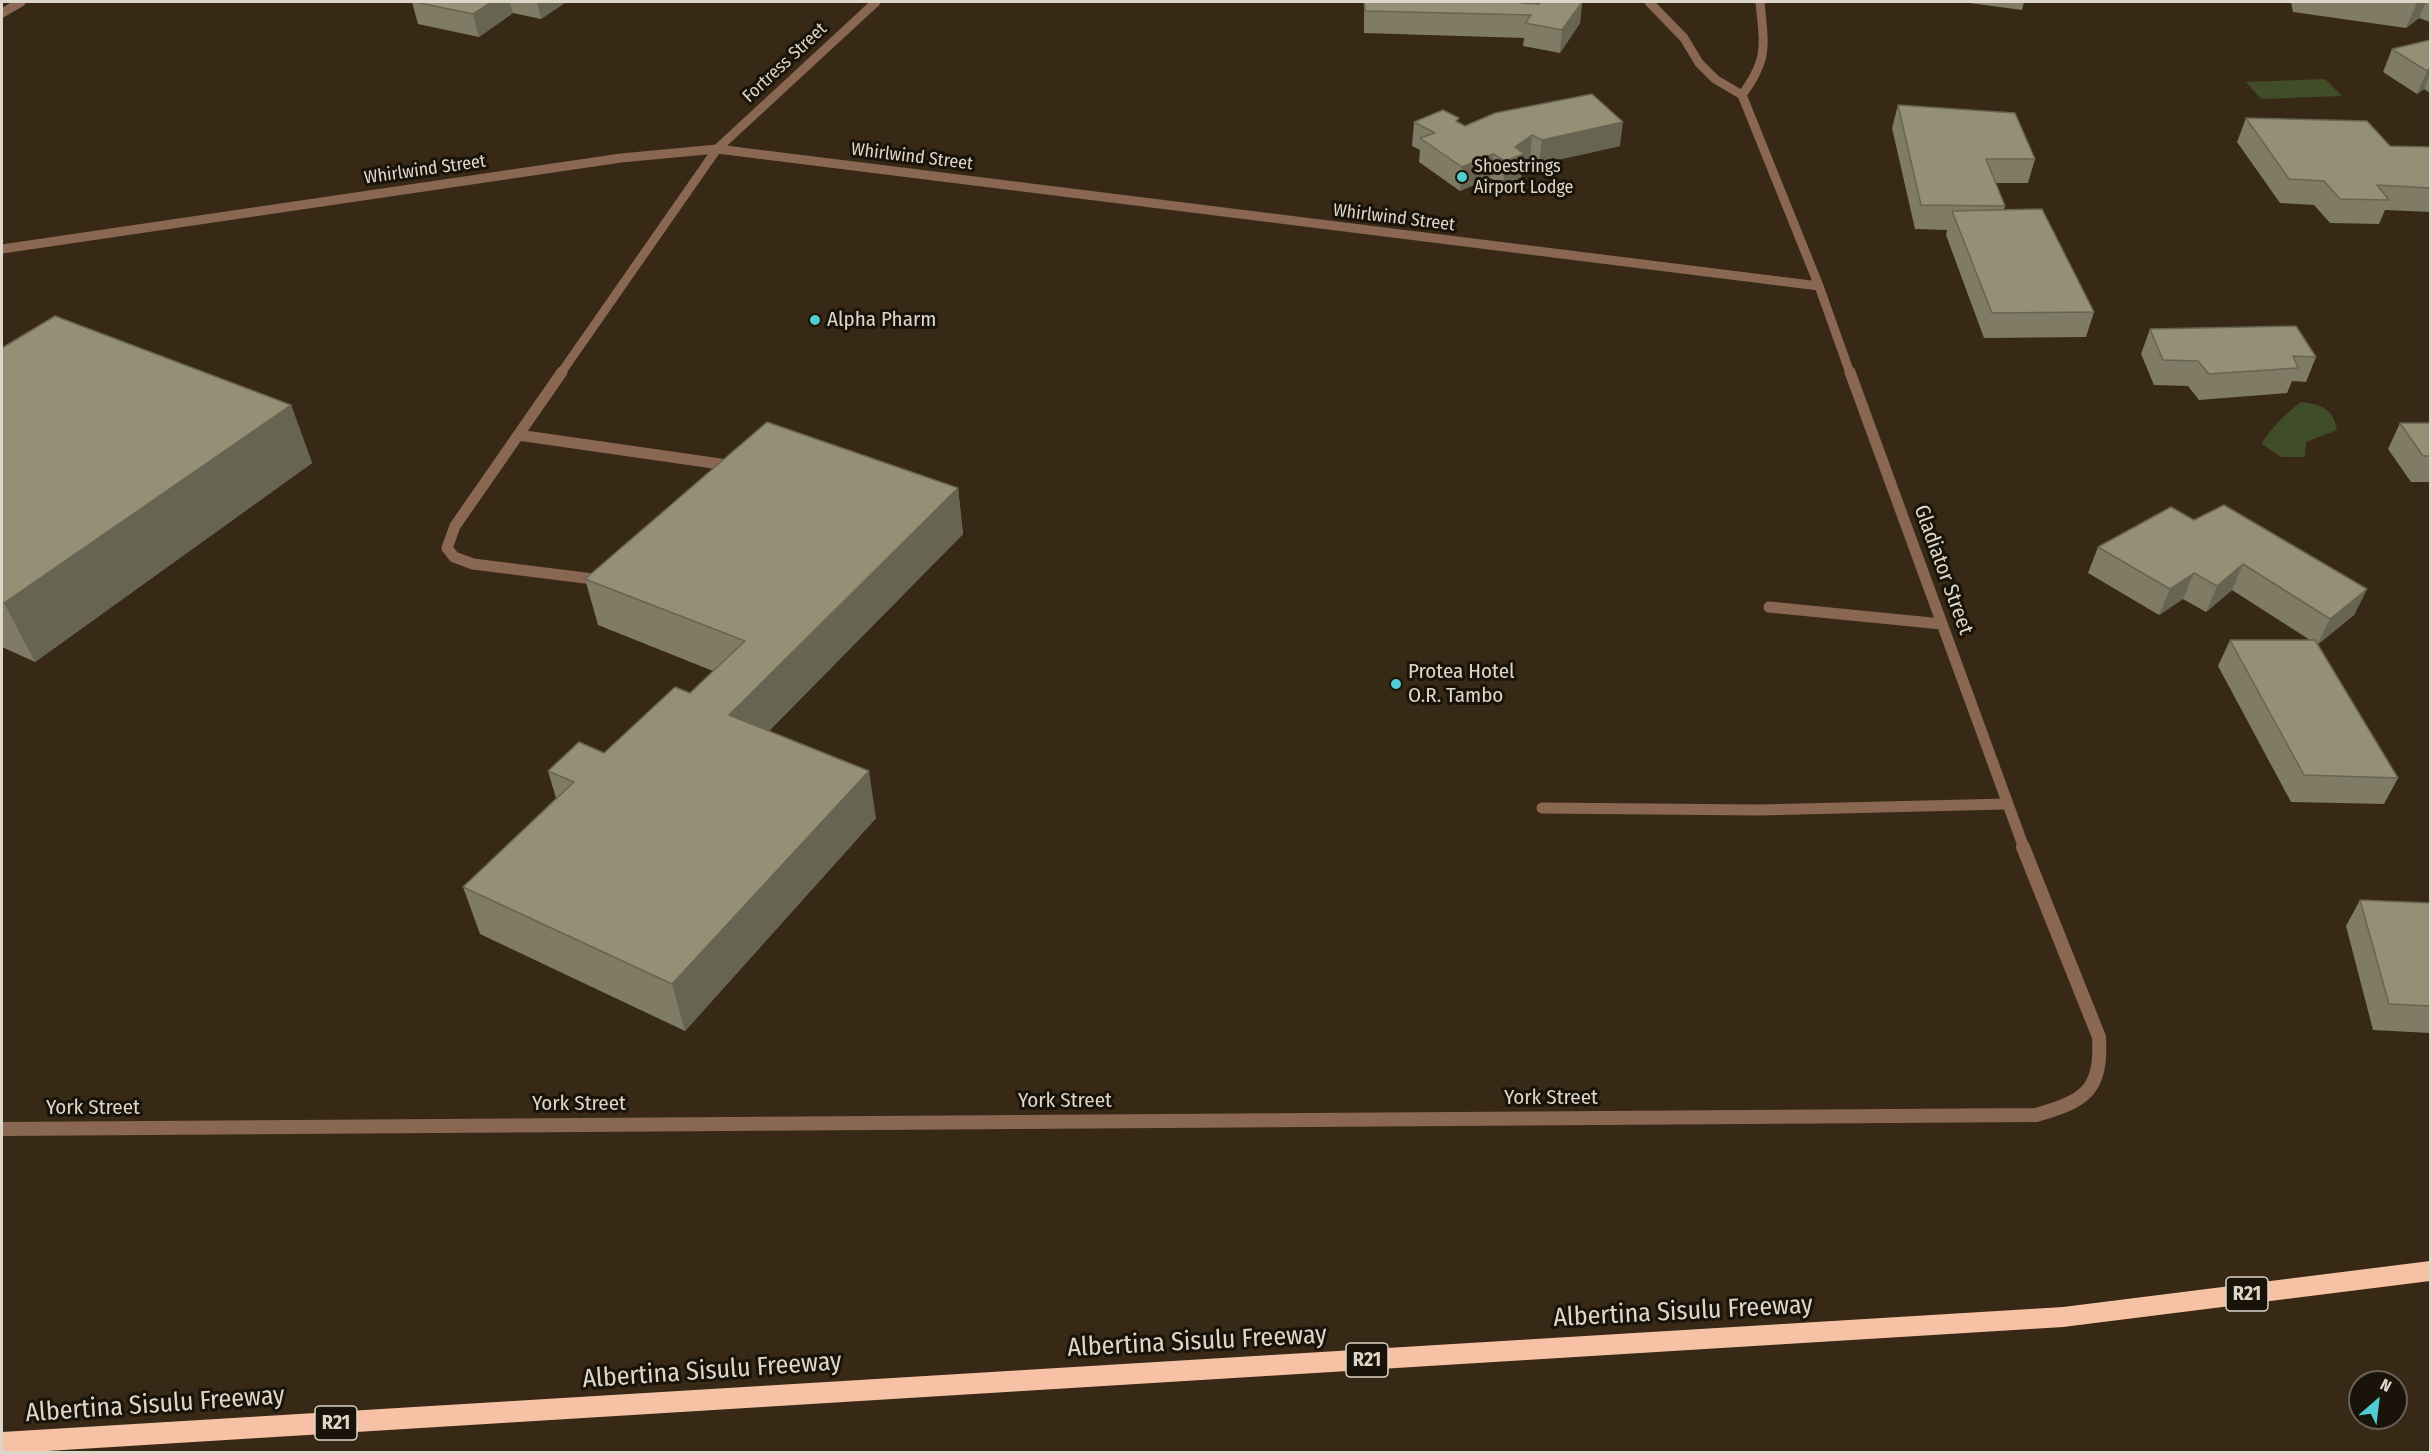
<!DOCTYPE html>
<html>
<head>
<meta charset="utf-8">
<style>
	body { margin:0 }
	#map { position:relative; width:2432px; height:1454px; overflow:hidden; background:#372915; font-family:"Fira Sans Condensed",sans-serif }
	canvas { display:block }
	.frame { position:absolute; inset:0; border:3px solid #dfd6ca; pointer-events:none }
	.north { position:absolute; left:2348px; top:1370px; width:60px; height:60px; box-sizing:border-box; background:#19130a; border:2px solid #686157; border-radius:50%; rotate:28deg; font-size:16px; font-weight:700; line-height:24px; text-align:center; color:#dfd6ca }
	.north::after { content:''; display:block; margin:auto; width:21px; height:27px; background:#51ccd2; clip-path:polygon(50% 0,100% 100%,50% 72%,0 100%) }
</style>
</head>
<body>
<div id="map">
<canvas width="2432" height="1454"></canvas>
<div class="frame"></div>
<div class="north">N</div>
</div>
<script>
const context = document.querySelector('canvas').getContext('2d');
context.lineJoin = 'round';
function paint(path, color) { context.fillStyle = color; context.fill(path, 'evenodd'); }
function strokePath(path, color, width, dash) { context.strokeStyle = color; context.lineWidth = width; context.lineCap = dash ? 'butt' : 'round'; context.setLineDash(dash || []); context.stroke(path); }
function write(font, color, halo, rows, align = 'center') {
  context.font = font + ' "Fira Sans Condensed",sans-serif'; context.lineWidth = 6; context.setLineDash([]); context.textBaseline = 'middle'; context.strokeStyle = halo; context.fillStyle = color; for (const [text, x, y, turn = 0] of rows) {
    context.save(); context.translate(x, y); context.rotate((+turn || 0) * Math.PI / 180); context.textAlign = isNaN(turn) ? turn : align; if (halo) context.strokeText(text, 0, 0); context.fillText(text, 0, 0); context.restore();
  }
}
paint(new Path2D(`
	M2325 79 2342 96 2261 99 2246 82Z
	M2302 402C2322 405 2333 408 2337 430L2306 442 2305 457H2281L2262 444C2267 432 2291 408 2302 402Z`), '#414d28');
strokePath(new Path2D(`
	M561 373 717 149`), '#8a6753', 9);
strokePath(new Path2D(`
	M562 372 455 526 447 548 454 557 473 564 601 580
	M518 435 734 466
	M1769 607 1942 624
	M1542 808 1759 810 2006 804`), '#8a6753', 11);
strokePath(new Path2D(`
	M1649 2 1684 38 1699 63 1715 79 1742 95 1819 286 1850 373
	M2 13 21 2
	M1742 95C1769 58 1764 46 1760 2
	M717 149 876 2
	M2 249 621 158 717 149 1819 286`), '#8a6753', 9);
strokePath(new Path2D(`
	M1850 372 2024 848`), '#8a6753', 11);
strokePath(new Path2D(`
	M2 1129 2036 1115C2085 1101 2102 1091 2099 1037L2023 847`), '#8a6753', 14);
paint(new Path2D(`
	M2430 1261V1281L2063 1327 31 1452H2V1432L2063 1307Z`), '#f7c1a5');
paint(new Path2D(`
	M412 2H566L541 19 513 13 479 37 418 24Z
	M1364 2H1521V3L1539 4 1541 2H1582L1580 23 1560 53 1523 46 1524 38 1364 33Z
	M1962 2H2024L2022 10Z
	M2291 2H2430V22L2419 18 2406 28 2293 12Z
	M2430 40V93L2424 89 2417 94 2383 72 2392 49Z
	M1898 105 2035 159 2028 183H1996L2005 206 2004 210 2094 312 2086 337 1984 338 1946 235 1947 230 1915 229 1892 128Z
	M2246 118 2390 146 2430 147V212L2385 210 2379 224 2330 223 2314 205 2280 203 2237 142Z
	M1414 122H1459L1465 126 1620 146 1539 164 1530 159 1523 164 1521 178 1503 185 1490 178 1460 191 1419 162 1420 150 1412 146Z
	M2150 329 2316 357 2306 382 2292 381 2287 393 2199 400 2188 386 2154 385 2141 354Z
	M2 348 291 405 312 463 35 662 2 647Z
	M2400 423H2430V482H2411L2388 449Z
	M958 488 963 534 769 731 876 818 685 1031 480 934 463 887 556 798 548 771 604 753 690 693 713 671 598 625 585 579Z
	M2194 520 2367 589 2354 615 2317 645 2398 778 2384 804 2291 802 2218 666 2230 640H2310L2232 590 2206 612 2183 599 2159 615 2088 573 2098 547Z
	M2360 900 2430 903V1033L2373 1030 2346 926Z`), '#7f7b65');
paint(new Path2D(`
	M491 2H510L513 13 479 37 473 14Z
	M537 2H566L541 19Z
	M1582 2 1580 23 1560 53 1562 30Z
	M2417 2H2426L2419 18 2406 28Z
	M2430 68V74L2424 89 2417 94 2427 71Z
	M1623 122 1620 146 1539 164 1542 140Z
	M1532 135 1530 159 1523 164 1521 178 1503 185 1505 161 1515 147Z
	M1493 154 1490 178 1460 191 1462 167Z
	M291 405 312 463 35 662 4 603Z
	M958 488 963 534 739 761 729 715Z
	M2243 564 2232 590 2206 612 2217 586Z
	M2194 573 2183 599 2159 615 2170 589Z
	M2367 589 2354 615 2317 645 2330 619Z
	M869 771 876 818 685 1031 672 984Z`), '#686452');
const building = new Path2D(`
	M415 2H491L473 14Z
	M1364 2H1521V3L1539 4 1541 2H1582L1562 30 1525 23 1531 15 1365 11Z
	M2430 40V68L2427 71 2392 49Z
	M1592 94 1623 122 1542 140 1532 135 1515 147 1524 154 1505 161 1493 154 1462 167 1420 138 1435 133 1414 122 1443 110 1459 118 1456 121 1465 126 1495 113Z
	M1898 105 2015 113 2035 159H1986L2005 206 1921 205Z
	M2246 118 2367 121 2390 146 2430 147V188L2377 185 2389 200 2340 199 2324 181 2289 179Z
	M2042 209 2094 312 1992 313 1952 211Z
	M55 316 291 405 4 603 2 602V348Z
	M2296 326 2316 357 2293 356 2298 368 2209 374 2198 361 2163 360 2150 329Z
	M767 422 958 488 729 715 869 771 672 984 463 887 574 782 548 771 579 742 604 753 675 687 690 693 745 641 585 579Z
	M2400 423H2430V456H2423Z
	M2224 505 2367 589 2330 619 2243 564 2217 586 2194 573 2170 589 2098 547 2171 507 2194 520Z
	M2230 640H2315L2398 778 2304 775Z
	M2360 900 2430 903V1006L2389 1004Z`);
paint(building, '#948f75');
strokePath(building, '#686452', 1.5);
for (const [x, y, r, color] of [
	[1462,177,6,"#51ccd2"],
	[815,320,6,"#51ccd2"],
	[1396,684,6,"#51ccd2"]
]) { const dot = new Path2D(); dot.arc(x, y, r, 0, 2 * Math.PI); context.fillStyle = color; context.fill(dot); strokePath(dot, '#19130a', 2); }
write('18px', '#dfd6ca', '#19130a', [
	["Fortress Street",785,63,-43],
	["Whirlwind Street",912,157,7],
	["Whirlwind Street",425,170,-8],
	["Whirlwind Street",1394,218,7]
]);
write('18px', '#dfd6ca', '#19130a', [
	["Shoestrings",1474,167],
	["Airport Lodge",1474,188]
], 'left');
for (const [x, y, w] of [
	[2247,1294,42],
	[1367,1360,42],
	[336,1423,42]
]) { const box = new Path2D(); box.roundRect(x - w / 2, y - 17, w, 34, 4.5); context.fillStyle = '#19130a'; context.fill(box); strokePath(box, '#dfd6ca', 1.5); }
write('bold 20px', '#dfd6ca', null, [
	["R21",2247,1294],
	["R21",1367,1360],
	["R21",336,1423]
]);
write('21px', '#dfd6ca', '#19130a', [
	["Alpha Pharm",827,320],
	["Protea Hotel",1408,672],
	["O.R. Tambo",1408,696]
], 'left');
write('21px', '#dfd6ca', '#19130a', [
	["Gladiator Street",1943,570,70],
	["York Street",1551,1098],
	["York Street",1065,1101],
	["York Street",579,1104],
	["York Street",93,1108]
]);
write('26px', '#dfd6ca', '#19130a', [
	["Albertina Sisulu Freeway",1683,1312,-3],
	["Albertina Sisulu Freeway",1197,1342,-3],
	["Albertina Sisulu Freeway",712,1371,-4],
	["Albertina Sisulu Freeway",155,1405,-4]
]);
</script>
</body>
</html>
